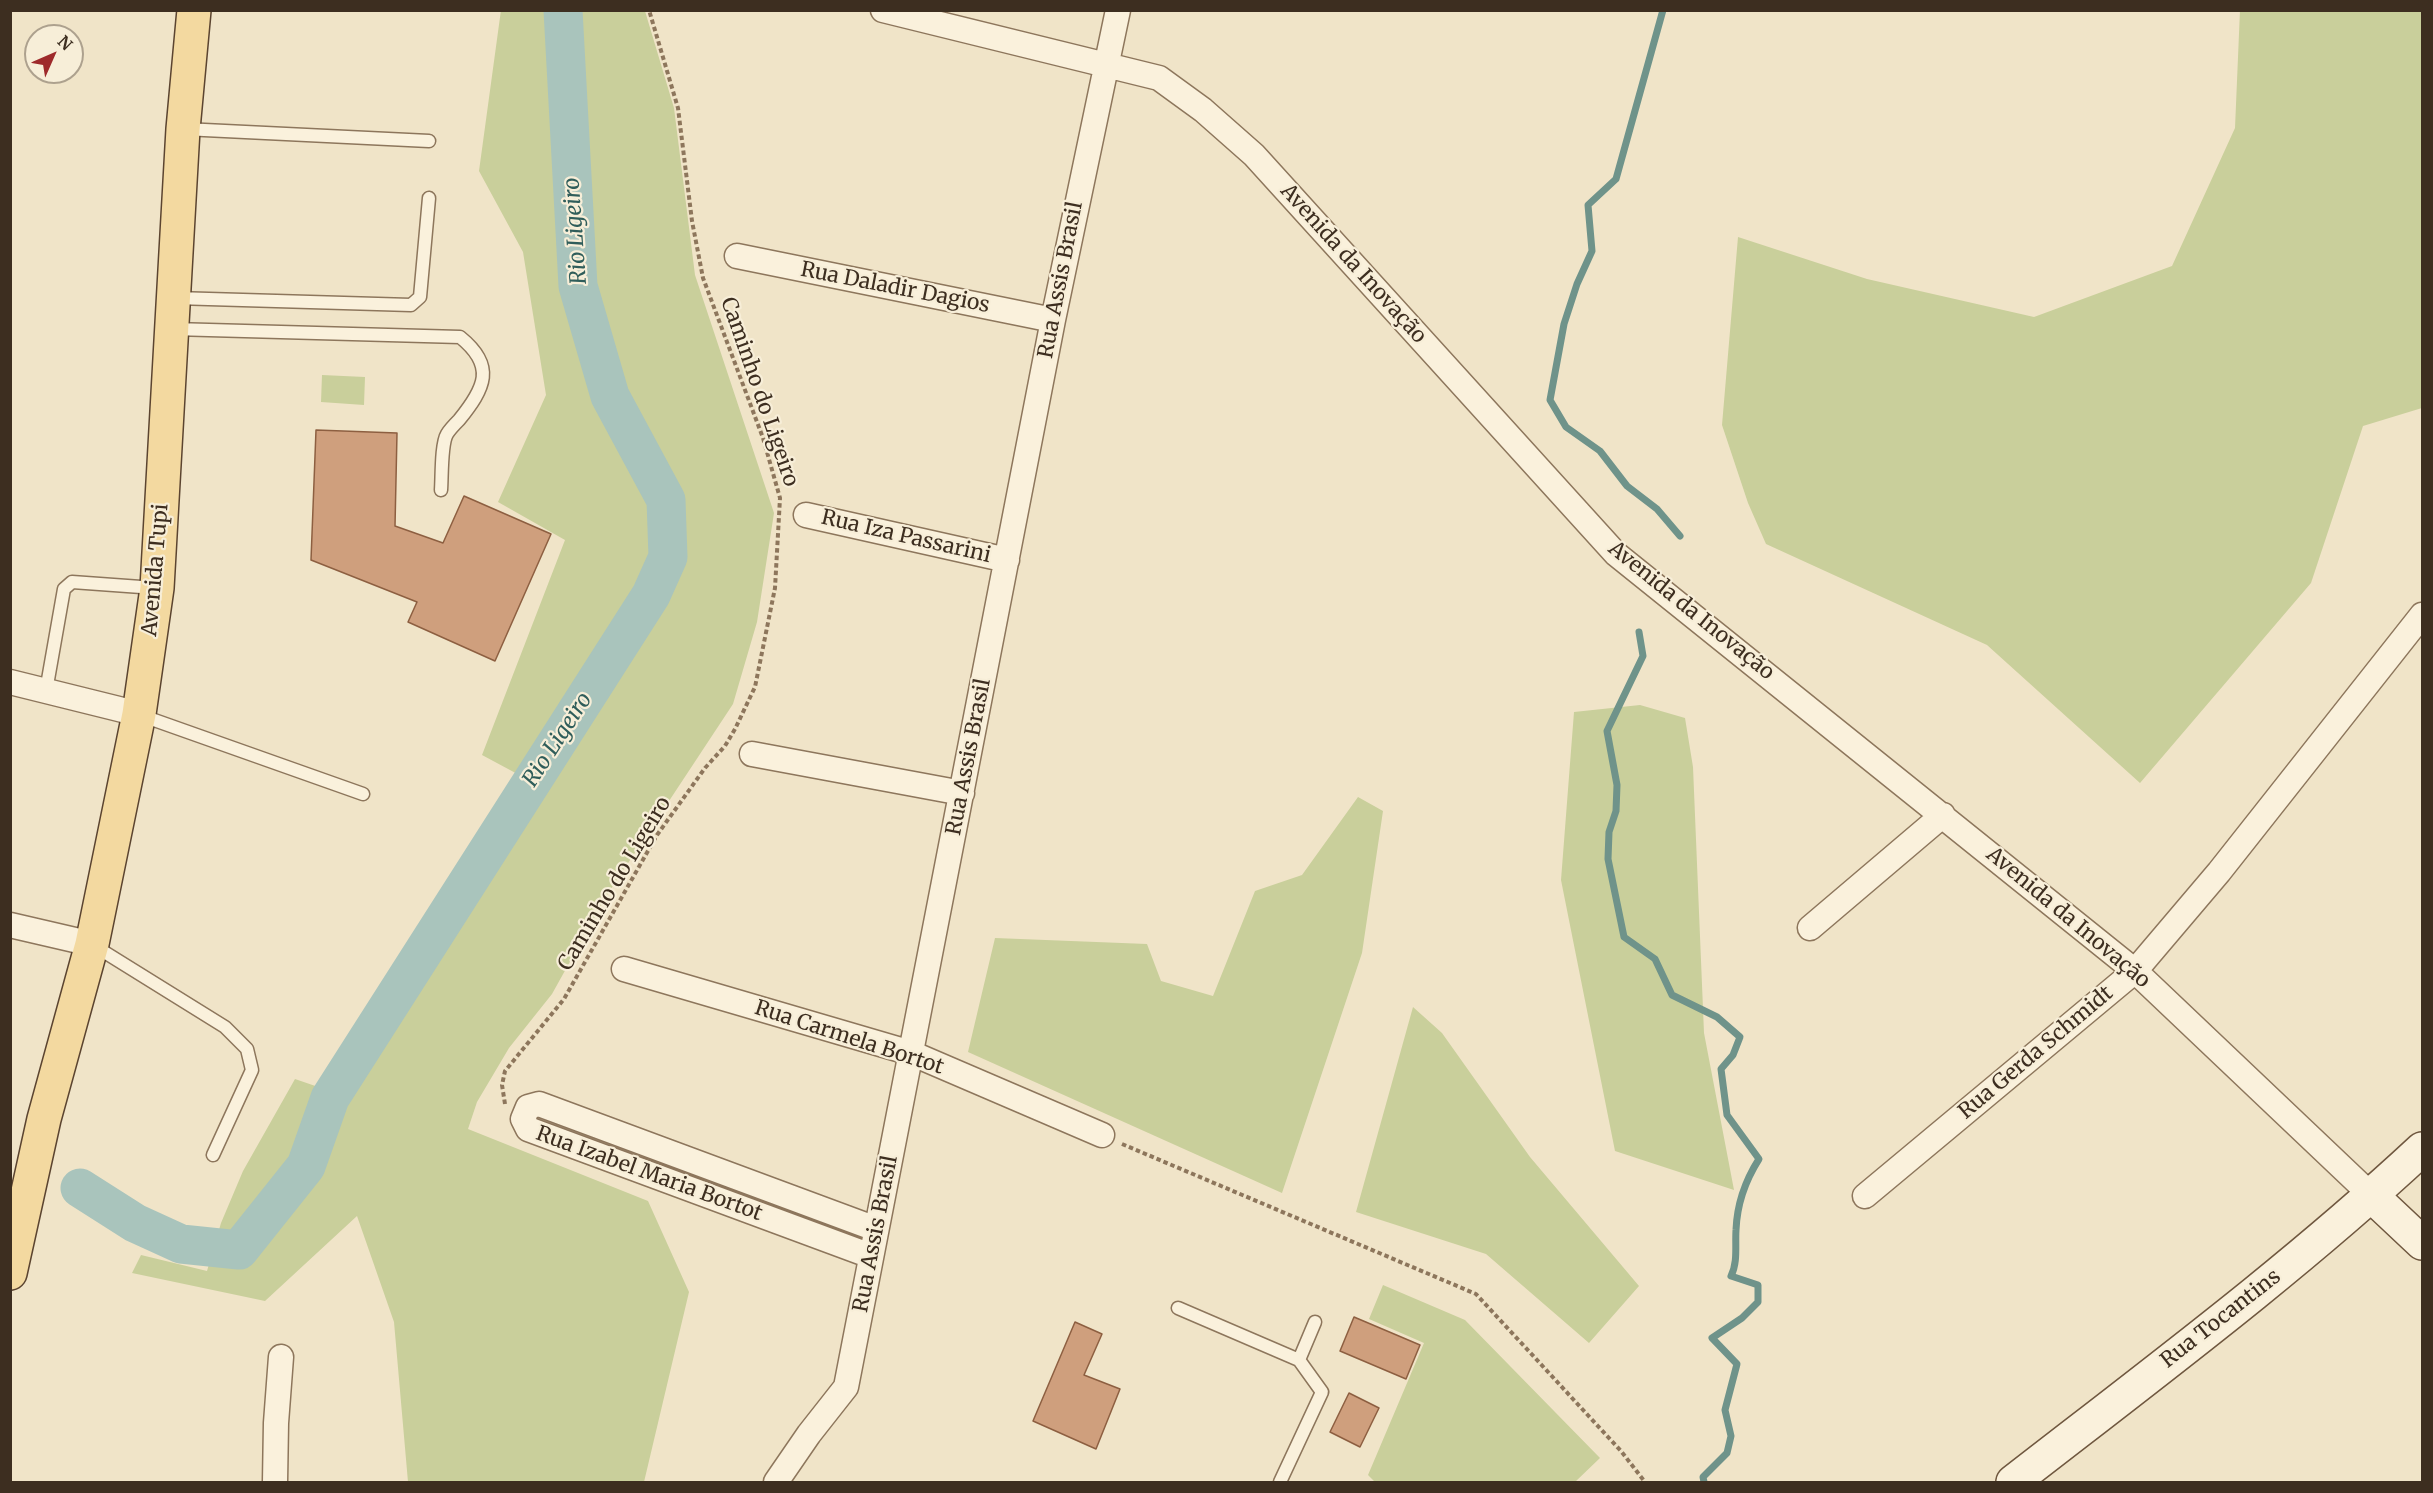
<!DOCTYPE html>
<html>
<head>
<meta charset="utf-8">
<style>
	body { margin:0 }
	#map { position:relative; width:2433px; height:1493px; overflow:hidden; background:#f0e4c8; font-family:Merriweather,serif }
	canvas { display:block }
	.frame { position:absolute; inset:0; border:12px solid #3d2e20; pointer-events:none }
	.north { position:absolute; left:24px; top:24px; width:60px; height:60px; box-sizing:border-box; background:#f7eed8; border:2px solid #ada18e; border-radius:50%; rotate:45deg; font-size:16px; font-weight:700; line-height:24px; text-align:center; color:#3d2e20 }
	.north::after { content:''; display:block; margin:auto; width:21px; height:27px; background:#9e2a2b; clip-path:polygon(50% 0,100% 100%,50% 72%,0 100%) }
</style>
</head>
<body>
<div id="map">
<canvas width="2433" height="1493"></canvas>
<div class="frame"></div>
<div class="north">N</div>
</div>
<script>
const context = document.querySelector('canvas').getContext('2d');
context.lineJoin = 'round';
function paint(path, color) { context.fillStyle = color; context.fill(path, 'evenodd'); }
function strokePath(path, color, width, dash) { context.strokeStyle = color; context.lineWidth = width; context.lineCap = dash ? 'butt' : 'round'; context.setLineDash(dash || []); context.stroke(path); }
function write(font, color, halo, rows, align = 'center') {
  context.font = font + ' Merriweather,serif'; context.lineWidth = 4.5; context.setLineDash([]); context.textBaseline = 'middle'; context.strokeStyle = halo; context.fillStyle = color; for (const [text, x, y, turn = 0] of rows) {
    context.save(); context.translate(x, y); context.rotate((+turn || 0) * Math.PI / 180); context.textAlign = isNaN(turn) ? turn : align; if (halo) context.strokeText(text, 0, 0); context.fillText(text, 0, 0); context.restore();
  }
}
paint(new Path2D(`
	M501 10 645 11 674 108 695 275 774 513 757 622 733 704 607 895 552 994 509 1048 477 1102 468 1129 648 1201 689 1292 644 1482H408L394 1322 357 1216 265 1301 132 1273 141 1255 207 1271 221 1223 243 1171 295 1079 327 1090 523 777 482 755 565 540 498 502 546 395 523 252 479 171Z
	M2240 10 2422 11V408L2363 426 2311 583 2140 783 1987 645 1766 544 1748 503 1722 425 1738 237 1867 279 2034 317 2172 266 2235 128Z
	M322 375 365 377 364 405 321 402Z
	M1640 705 1685 718 1693 767 1704 1033 1734 1190 1615 1151 1561 880 1574 712Z
	M1358 797 1383 811 1362 953 1282 1193 968 1052 995 938 1147 944 1161 981 1213 996 1255 891 1302 875Z
	M1413 1007 1442 1033 1530 1157 1639 1286 1589 1343 1486 1254 1356 1212Z
	M1383 1285 1465 1320 1600 1458 1575 1482H1375L1368 1475 1424 1343 1369 1319Z`), '#c9cf9b');
strokePath(new Path2D(`
	M1663 10 1616 179 1588 205 1592 251 1577 284 1564 324 1550 400 1566 427 1600 451 1627 486 1657 509 1680 536
	M1639 632 1643 656 1607 731 1617 785 1616 811 1609 832 1608 859 1624 937 1655 959 1672 995 1717 1017 1740 1037 1733 1055 1721 1069 1727 1115 1759 1159C1745 1181 1737 1204 1736 1230 1735 1246 1738 1262 1731 1276L1758 1285V1302L1742 1318 1712 1338 1737 1364 1725 1410 1731 1436 1727 1453 1703 1477 1704 1482`), '#6f938a', 7);
strokePath(new Path2D(`
	M80 1188 135 1223 181 1244 239 1250 306 1166 330 1098 651 595 668 557 666 500 610 396 578 286 563 10`), '#a9c4bc', 39);
const building = new Path2D(`
	M316 430 397 433 395 526 443 543 464 496 551 534 495 661 408 622 417 602 311 560Z
	M1354 1317 1420 1345 1406 1379 1340 1351Z
	M1075 1322 1102 1334 1084 1375 1120 1389 1096 1449 1033 1421Z
	M1349 1393 1379 1408 1360 1447 1330 1432Z`);
paint(building, '#cf9f7d');
strokePath(building, '#8d5f41', 1.5);
const lane = new Path2D(`
	M184 129 429 141
	M175 298 411 305 420 297 429 198
	M173 329 460 337C496 366 485 388 459 420 455 424 450 429 447 434 441 444 442 477 441 490
	M46 691 64 589 72 582 155 588
	M140 715 363 794
	M93 945 225 1027 247 1049 252 1070 213 1155
	M1178 1308 1299 1360
	M1280 1482 1322 1392 1299 1360 1315 1322`);
const street = new Path2D(`
	M883 10 1159 78 1203 110 1254 155 1616 554 2135 971 2372 1196
	M737 256 1053 320
	M806 515 1007 560
	M10 682 139 714
	M752 754 962 793
	M10 925 92 944
	M1810 928 1943 815
	M624 969 911 1053 1102 1135
	M1865 1196 2135 971 2219 872 2422 615
	M871 1256 528 1129 523 1119 528 1107 539 1104 876 1229
	M275 1482 276 1423 281 1357
	M776 1482 809 1434 846 1387 1053 320 1118 10`);
const secondary = new Path2D(`
	M2372 1196 2422 1243
	M2013 1482C2152 1374 2293 1269 2422 1149`);
const primary = new Path2D(`
	M10 1273 44 1119 92 944 139 714 157 588 183 129 194 10`);
strokePath(lane, '#8d765c', 15);
strokePath(street, '#8d765c', 27);
strokePath(secondary, '#6f573f', 36);
strokePath(primary, '#5b4430', 36);
strokePath(new Path2D(`
	M505 1104 502 1085 505 1071 564 999 657 835 705 768 725 746 735 729 755 687 775 588 780 498 763 438 703 278 692 221 678 108 649 10
	M1122 1144 1476 1294 1621 1451 1645 1482`), '#8d765c', 4, [4.5, 3]);
strokePath(lane, '#faf1dc', 12);
strokePath(street, '#faf1dc', 24);
strokePath(secondary, '#faf1dc', 33);
strokePath(primary, '#f3d9a0', 33);
write('21px', '#3d2e20', '#f7eed8', [
	["Avenida da Inovação",1353,264,48],
	["Rua Assis Brasil",1061,280,-79],
	["Rua Daladir Dagios",895,288,11],
	["Caminho do Ligeiro",759,392,71],
	["Rua Iza Passarini",906,537,13],
	["Avenida Tupi",156,570,-85],
	["Avenida da Inovação",1691,611,39],
	["Rua Assis Brasil",969,757,-79],
	["Caminho do Ligeiro",615,884,-59],
	["Avenida da Inovação",2068,918,40],
	["Rua Carmela Bortot",849,1038,18],
	["Rua Gerda Schmidt",2036,1053,-40],
	["Rua Izabel Maria Bortot",649,1174,20],
	["Rua Assis Brasil",876,1234,-79],
	["Rua Tocantins",2221,1319,-38]
]);
write('italic 22px', '#2f5d5a', '#f7eed8', [
	["Rio Ligeiro",576,231,-94],
	["Rio Ligeiro",558,740,-57]
]);
</script>
</body>
</html>
